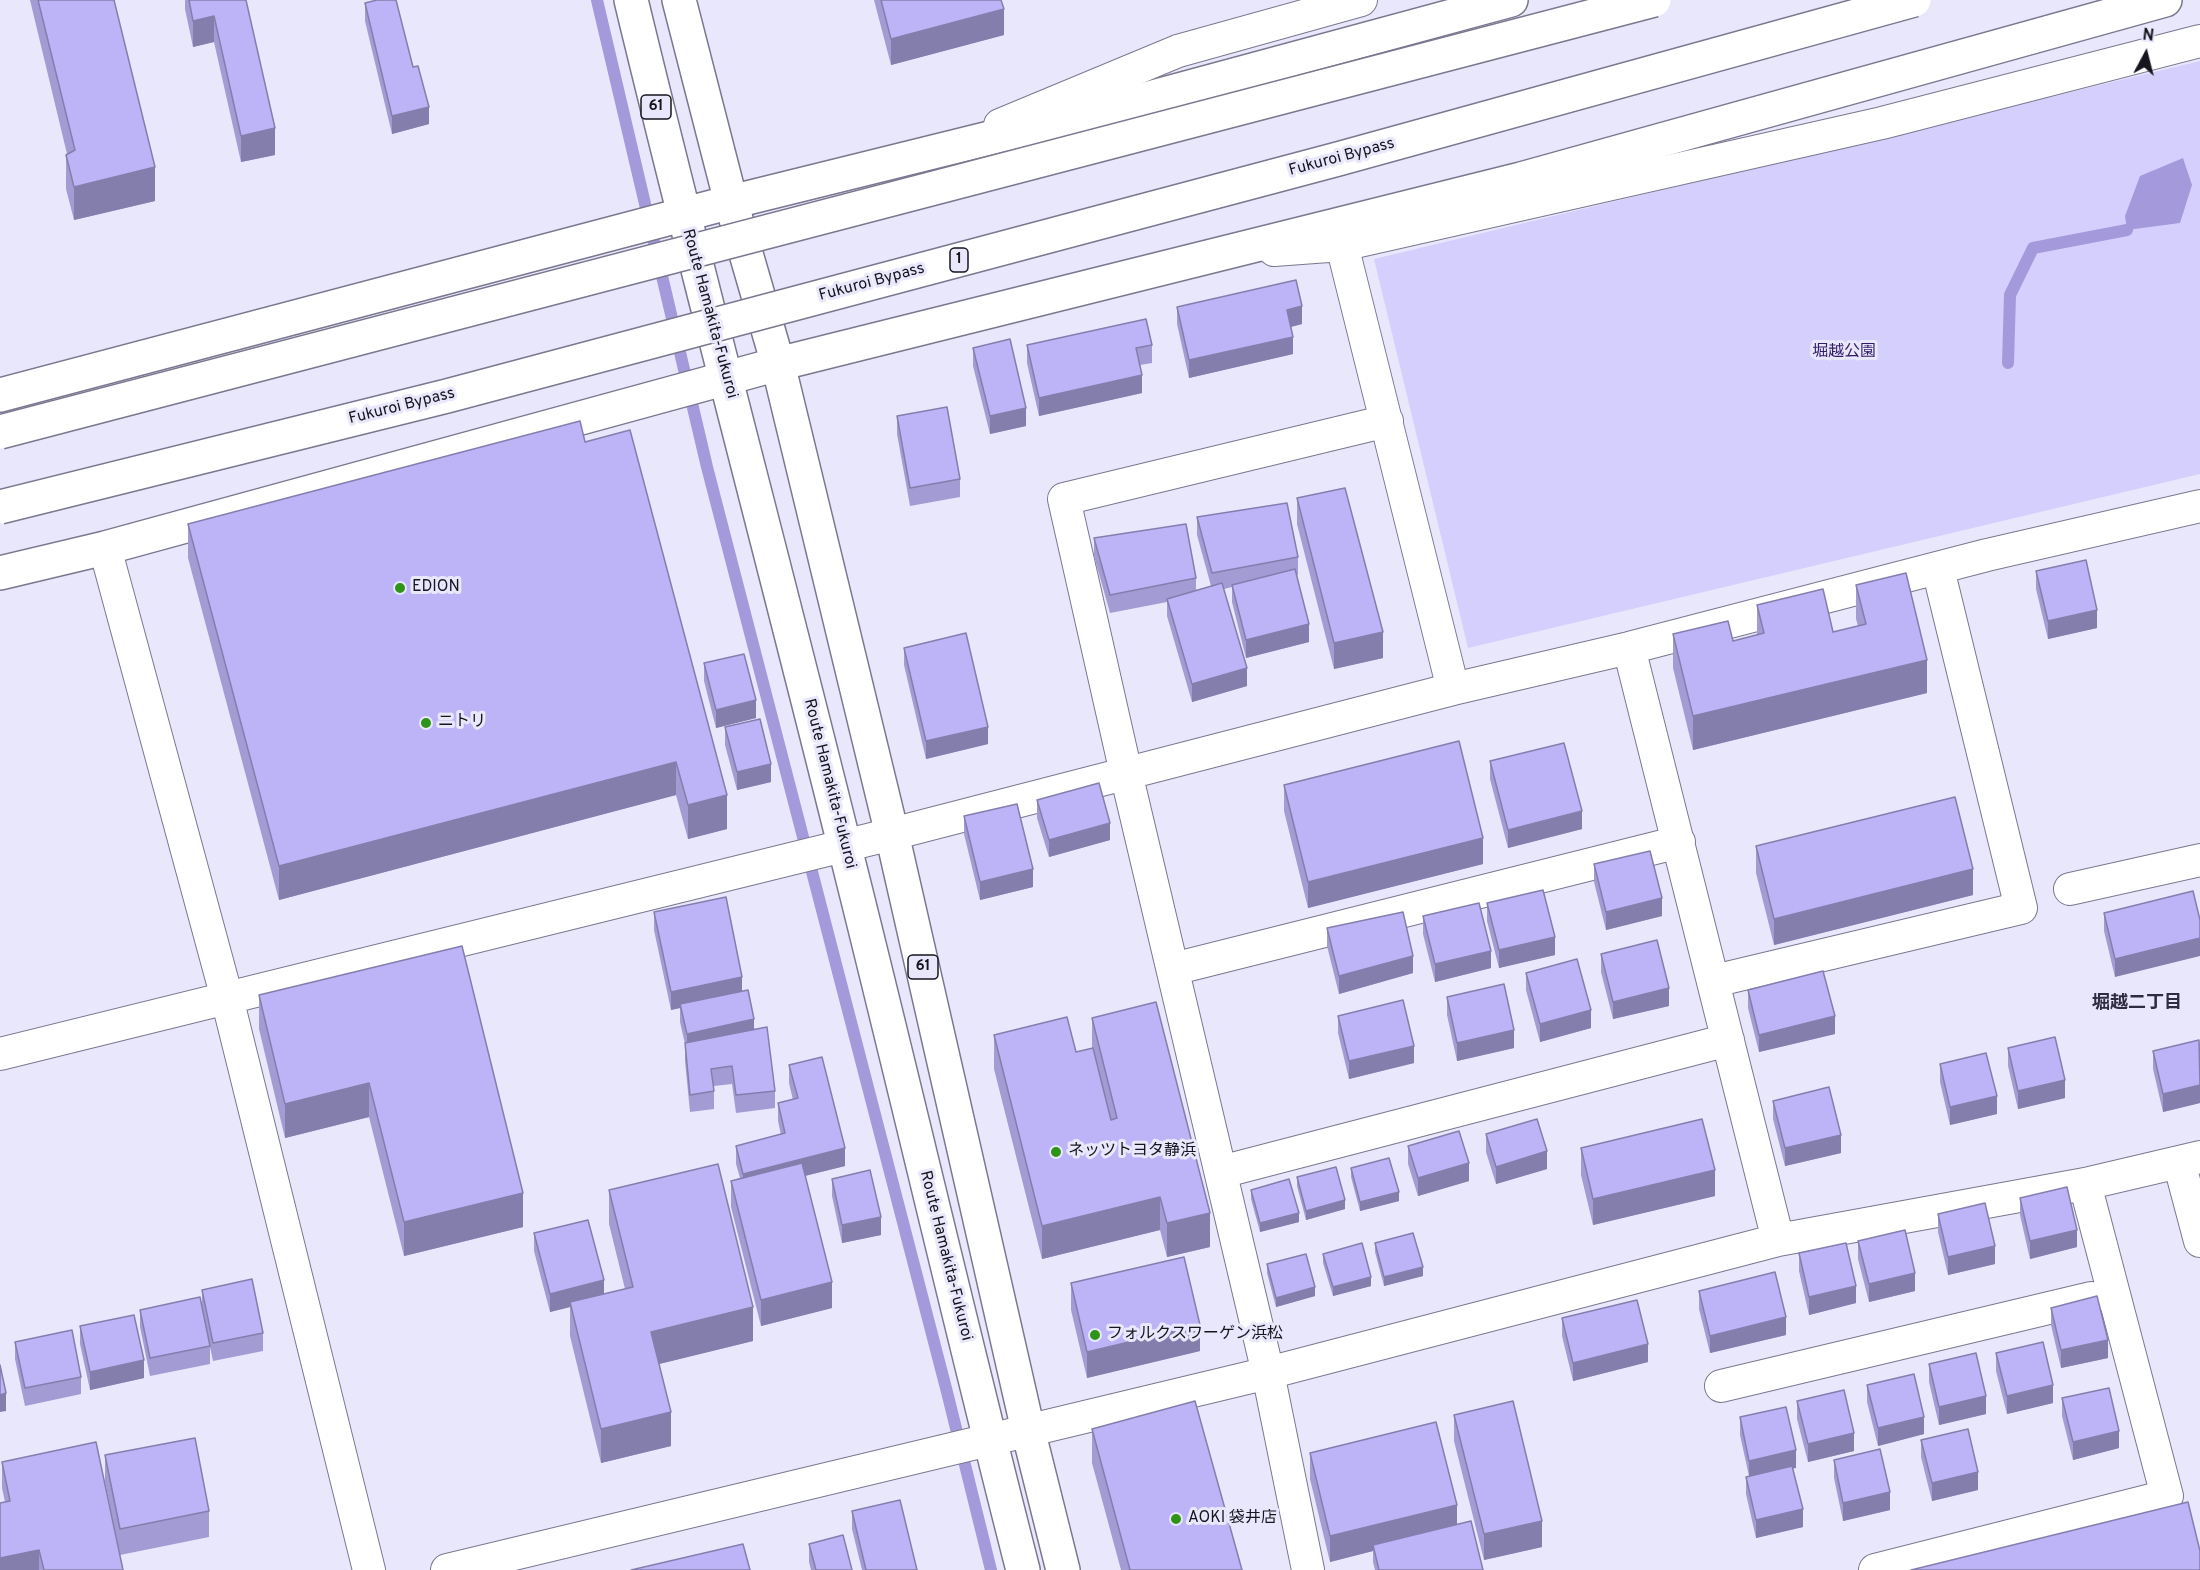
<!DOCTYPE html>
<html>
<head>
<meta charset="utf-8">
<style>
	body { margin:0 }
	#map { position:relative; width:2200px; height:1570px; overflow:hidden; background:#e9e7fc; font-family:Overpass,sans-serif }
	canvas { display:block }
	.north { position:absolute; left:2116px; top:24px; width:60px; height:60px; -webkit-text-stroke:4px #e9e7fc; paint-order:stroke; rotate:7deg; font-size:16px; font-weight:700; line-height:24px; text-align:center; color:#16151e }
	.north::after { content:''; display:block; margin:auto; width:21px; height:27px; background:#16151e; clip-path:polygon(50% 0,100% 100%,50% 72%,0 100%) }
</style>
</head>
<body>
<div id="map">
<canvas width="2200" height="1570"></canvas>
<div class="north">N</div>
</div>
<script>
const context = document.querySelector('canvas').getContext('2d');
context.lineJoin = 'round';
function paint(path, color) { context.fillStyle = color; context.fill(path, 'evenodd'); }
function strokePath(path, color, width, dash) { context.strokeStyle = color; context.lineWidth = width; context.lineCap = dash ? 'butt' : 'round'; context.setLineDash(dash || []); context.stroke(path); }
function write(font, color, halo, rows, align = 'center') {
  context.font = font + ' Overpass,"Noto Sans JP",sans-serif'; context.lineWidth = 6; context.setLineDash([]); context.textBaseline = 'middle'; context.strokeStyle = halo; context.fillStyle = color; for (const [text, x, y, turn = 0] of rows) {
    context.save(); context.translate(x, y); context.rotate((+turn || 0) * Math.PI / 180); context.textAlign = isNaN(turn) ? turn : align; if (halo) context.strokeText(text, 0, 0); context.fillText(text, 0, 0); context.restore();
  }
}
paint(new Path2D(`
	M2200 61V474L1468 648 1374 259Z`), '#d5cffd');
paint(new Path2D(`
	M2183 158 2192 185 2180 223 2127 230 2125 216 2140 176Z`), '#a49adb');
strokePath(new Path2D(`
	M597 0 707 467 947 1392 991 1570
	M2008 363 2010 295 2033 248 2127 230`), '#a49adb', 12);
const minor = new Path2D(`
	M1000 125 1178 51 1361 0
	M1342 245 1453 689
	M1274 250 1342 245 1882 123 2200 41
	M105 548 227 998 369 1570
	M1629 648 1778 1240
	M2070 889 2200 860
	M1173 969 1679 842
	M1714 981 2021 908 1938 569
	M0 1054 892 834 1453 689 1629 648 1987 555 2200 506
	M2179 1162 2200 1241
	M1221 1172 1728 1040
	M1721 1386 2091 1298
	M447 1570 1268 1373 1778 1240 2085 1184 2200 1157
	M1308 1570 1268 1373 1126 773 1064 499 1387 421
	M1875 1570 2167 1496 2085 1184`);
const tertiary = new Path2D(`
	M0 395 731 202
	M0 573 105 548 778 364`);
const primary = new Path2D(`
	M631 0C699 282 774 562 844 844 905 1086 961 1329 1023 1570
	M679 0 731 202 778 364 892 834 1028 1430 1063 1570`);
const trunk = new Path2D(`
	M731 202 1127 104 1511 0
	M778 364 1521 179 2165 0`);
strokePath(minor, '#7a788f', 34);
strokePath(tertiary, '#7a788f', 36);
strokePath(primary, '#7a788f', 36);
strokePath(trunk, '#7a788f', 36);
strokePath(minor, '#fff', 32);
strokePath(tertiary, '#fff', 33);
strokePath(primary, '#fff', 33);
strokePath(trunk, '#fff', 33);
const trunkBridge = new Path2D(`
	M0 432 1654 0
	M0 507 447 396 1338 159 1914 0`);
strokePath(trunkBridge, '#7a788f', 36, []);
strokePath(trunkBridge, '#fff', 33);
paint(new Path2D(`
	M30 0H114L155 201 74 220 66 189V155L67 154Z
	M185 0H246L275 155 241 162 214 42 193 47 185 9Z
	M874 0H1001L1004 35 891 65Z
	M365 3 413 67 429 124 392 134 365 21Z
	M1177 307 1302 324 1290 327 1293 354 1189 378 1177 324Z
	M1027 345H1152V363L1140 365 1142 393 1039 416 1027 363Z
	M973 348 1026 426 990 434 973 366Z
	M897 416 960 479V497L910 506 897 434Z
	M585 442 727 829 688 839 676 795 279 900 188 558V524Z
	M1297 498 1383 658 1334 669 1297 524Z
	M1197 517 1298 557V575H1297L1309 642 1246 658 1232 602V587L1224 589 1247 686 1192 702 1167 616V602L1110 613 1094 556V538L1196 578V590L1211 586 1197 535Z
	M2036 571 2097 628 2048 639 2036 589Z
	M1856 585 1927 693 1693 750 1673 668V634L1733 641 1757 635V605L1833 632 1858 626 1856 619Z
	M904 648 988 744 926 759 904 665Z
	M704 663 756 718 716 728 704 681Z
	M725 727 771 782 737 790 725 745Z
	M1490 761 1582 829 1508 848 1490 779Z
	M1284 785 1483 864 1308 908 1284 811Z
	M1037 800 1110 840 1049 857 1037 818Z
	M964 816 1033 887 980 900 964 834Z
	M1756 846 1973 895 1774 945 1756 873Z
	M1594 864 1662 916 1606 930 1594 882Z
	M2193 891 2115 977 2104 931V913Z
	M1487 903 1555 955 1499 968 1487 921Z
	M654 912 742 991 775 1091V1108L736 1113 732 1084 714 1086V1109L690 1112 685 1061V1044L680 1022V1008L671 1010 654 930Z
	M1423 916 1491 968 1435 982 1423 934Z
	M1327 928 1413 973 1339 994 1327 946Z
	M462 946 523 1227 404 1256 369 1117 285 1138 259 1029V995Z
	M1601 954 1669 1006 1613 1019 1601 972Z
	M1526 973 1591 1028 1540 1042 1526 990Z
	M1748 990 1835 1034 1759 1052 1748 1008Z
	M1447 997 1514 1048 1457 1061 1447 1015Z
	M1338 1016 1414 1063 1349 1079 1338 1033Z
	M1092 1018 1210 1247 1167 1257 1160 1230 1042 1259 994 1069V1035L1076 1052 1092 1048Z
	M2200 1043V1103L2163 1112 2153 1069V1051Z
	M2008 1048 2065 1098 2018 1109 2008 1066Z
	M1940 1064 1997 1114 1950 1125 1940 1082Z
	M789 1065 845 1166 805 1176 832 1308 761 1326 731 1207V1181L740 1178 736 1164V1146L781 1135 778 1121V1103L793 1100 789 1083Z
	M1773 1101 1841 1153 1785 1166 1773 1119Z
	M1486 1134 1547 1169 1496 1184 1486 1152Z
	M1408 1146 1469 1181 1418 1196 1408 1164Z
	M1581 1148 1715 1196 1593 1225 1581 1175Z
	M1351 1168 1399 1201 1360 1211 1351 1177Z
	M1297 1177 1345 1209 1306 1220 1297 1186Z
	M832 1179 881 1235 842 1243 832 1196Z
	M609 1190 753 1341 659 1364 671 1446 601 1463 570 1336V1307L550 1312 534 1251V1233L604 1294 625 1289 609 1224Z
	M1251 1190 1299 1222 1260 1232 1251 1199Z
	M2020 1198 2077 1247 2030 1259 2020 1215Z
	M1938 1214 1995 1264 1948 1275 1938 1232Z
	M1858 1241 1915 1291 1869 1302 1858 1259Z
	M1375 1243 1423 1276 1384 1286 1375 1252Z
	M1799 1253 1856 1303 1809 1315 1799 1271Z
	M1323 1254 1371 1286 1333 1296 1323 1263Z
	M1267 1264 1315 1296 1276 1307 1267 1273Z
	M1071 1283 1200 1351 1087 1378 1071 1310Z
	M202 1290 263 1333V1351L213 1361 210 1347V1364L150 1376 140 1327V1310L202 1307Z
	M1699 1291 1786 1335 1710 1353 1699 1309Z
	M2051 1308 2108 1358 2061 1368 2051 1325Z
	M1562 1318 1648 1362 1573 1381 1562 1336Z
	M80 1326 144 1378 90 1390 80 1344Z
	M15 1342 81 1377V1394L25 1406 15 1359Z
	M1996 1353 2053 1403 2007 1414 1996 1371Z
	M1929 1364 1986 1414 1939 1425 1929 1382Z
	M1867 1385 1924 1434 1878 1446 1867 1402Z
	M2062 1398 2119 1448 2073 1460 2062 1416Z
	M1797 1401 1854 1451 1808 1462 1797 1419Z
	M1454 1415 1542 1547 1484 1560 1454 1441Z
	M1740 1417 1796 1468H1793L1803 1527 1756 1538 1746 1494V1477L1749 1476 1740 1435Z
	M1092 1429 1242 1570H1121L1092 1463Z
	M1921 1440 1978 1490 1932 1501 1921 1457Z
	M1310 1453 1457 1524 1483 1570H1375L1373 1562V1551L1330 1562 1310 1479Z
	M105 1455 209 1511V1537L120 1555 105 1481Z
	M1834 1460 1890 1510 1843 1521 1834 1478Z
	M2 1462 123 1570H0L5 1502 2 1488Z
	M852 1511 917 1570H862L852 1529Z
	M809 1544 852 1570H811L809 1562Z`), '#a39bd4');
paint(new Path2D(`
	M1004 9V35L891 65V39Z
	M214 16V42L193 47V21Z
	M429 107V124L392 134V116Z
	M275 128V155L241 162V136Z
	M155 167V201L74 220V187Z
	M1302 306V324L1287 328V310Z
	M1293 337V354L1189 378V360Z
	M1142 375V393L1039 416V398Z
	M1026 408V426L990 434V416Z
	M2097 610V628L2048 639V621Z
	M1309 624V642L1246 658V640Z
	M1383 632V658L1334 669V643Z
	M1927 660V693L1693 750V716Z
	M1247 668V686L1192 702V684Z
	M756 700V718L716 728V710Z
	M988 727V744L926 759V741Z
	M676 762V795L279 900V866Z
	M771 764V782L737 790V772Z
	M727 795V829L688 839V805Z
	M1582 811V829L1508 848V830Z
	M1110 823V840L1049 857V840Z
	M1483 838V864L1308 908V882Z
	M1033 869V887L980 900V882Z
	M1973 869V895L1774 945V919Z
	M1662 898V916L1606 930V912Z
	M1555 937V955L1499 968V950Z
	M2200 938V956L2115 977V959Z
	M1491 951V968L1435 982V964Z
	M1413 956V973L1339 994V976Z
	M742 977V995L680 1004V1008L671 1010V992Z
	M1669 988V1006L1613 1019V1002Z
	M1591 1010V1028L1540 1042V1024Z
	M1835 1016V1034L1759 1052V1035Z
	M754 1019V1037L687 1052V1034Z
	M1514 1030V1048L1457 1061V1043Z
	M1414 1046V1063L1349 1079V1061Z
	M2065 1080V1098L2018 1109V1091Z
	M369 1083V1117L285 1138V1104Z
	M2200 1085V1103L2163 1112V1094Z
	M1997 1096V1114L1950 1125V1107Z
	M1841 1135V1153L1785 1166V1148Z
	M845 1148V1166L743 1191V1174Z
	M1547 1151V1169L1496 1184V1167Z
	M1469 1163V1181L1418 1196V1178Z
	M1715 1170V1196L1593 1225V1199Z
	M1399 1192V1201L1360 1211V1202Z
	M523 1193V1227L404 1256V1222Z
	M1160 1197V1230L1042 1259V1226Z
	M1345 1200V1209L1306 1220V1211Z
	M1210 1213V1247L1167 1257V1223Z
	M1299 1213V1222L1260 1232V1223Z
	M881 1217V1235L842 1243V1225Z
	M2077 1230V1247L2030 1259V1241Z
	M1995 1246V1264L1948 1275V1257Z
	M1423 1267V1276L1384 1286V1277Z
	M1915 1273V1291L1869 1302V1284Z
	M1371 1277V1286L1333 1296V1287Z
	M604 1280V1298L570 1302V1307L550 1312V1294Z
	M832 1282V1308L761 1326V1300Z
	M1856 1286V1303L1809 1315V1297Z
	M1315 1287V1296L1276 1307V1298Z
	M753 1307V1341L651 1366V1332Z
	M1786 1317V1335L1710 1353V1336Z
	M1200 1325V1351L1087 1378V1352Z
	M2108 1340V1358L2061 1368V1350Z
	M1648 1344V1362L1573 1381V1363Z
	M144 1360V1378L90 1390V1372Z
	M2053 1385V1403L2007 1414V1396Z
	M6 1393V1411L0 1412V1395Z
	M1986 1396V1414L1939 1425V1407Z
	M671 1412V1446L601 1463V1429Z
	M1924 1417V1434L1878 1446V1428Z
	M2119 1431V1448L2073 1460V1442Z
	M1854 1433V1451L1808 1462V1444Z
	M1796 1450V1468L1749 1478V1461Z
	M1978 1472V1490L1932 1501V1483Z
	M1890 1492V1510L1843 1521V1503Z
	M1457 1505V1531L1373 1545V1551L1330 1562V1536Z
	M1803 1509V1527L1756 1538V1520Z
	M1542 1521V1547L1484 1560V1534Z
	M39 1550V1570H0V1558Z`), '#847ead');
const building = new Path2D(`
	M38 0H114L155 167 74 187 66 155 75 150Z
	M189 0H246L275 128 241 136 214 16 193 21Z
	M377 0H396L413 67 418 66 429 107 392 116 365 3Z
	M881 0H1001L1004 9 891 39Z
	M1296 280 1302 306 1287 310 1293 337 1189 360 1177 307Z
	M1146 319 1152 345 1136 348 1142 375 1039 398 1027 345Z
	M1010 339 1026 408 990 416 973 348Z
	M947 407 960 479 910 488 897 416Z
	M580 421 585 442 630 430 727 795 688 805 676 762 279 866 188 524Z
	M1345 488 1383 632 1334 643 1297 498Z
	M1287 503 1298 557 1212 573 1197 517Z
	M1186 524 1196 578 1110 595 1094 538Z
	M2086 560 2097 610 2048 621 2036 571Z
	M1295 569 1309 624 1246 640 1232 585Z
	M1906 573 1927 660 1693 716 1673 634 1728 621 1733 641 1764 633 1757 605 1823 589 1833 632 1866 624 1856 585Z
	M1222 583 1247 668 1192 684 1167 599Z
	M966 633 988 727 926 741 904 648Z
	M744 654 756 700 716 710 704 663Z
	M760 719 771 764 737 772 725 727Z
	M1459 741 1483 838 1308 882 1284 785Z
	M1564 743 1582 811 1508 830 1490 761Z
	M1099 783 1110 823 1049 840 1037 800Z
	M1955 797 1973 869 1774 919 1756 846Z
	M1017 804 1033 869 980 882 964 816Z
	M1650 851 1662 898 1606 912 1594 864Z
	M1543 890 1555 937 1499 950 1487 903Z
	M2193 891 2200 920V938L2115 959 2104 913Z
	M726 897 742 977 671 992 654 912Z
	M1479 903 1491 951 1435 964 1423 916Z
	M1403 912 1413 956 1339 976 1327 928Z
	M1657 940 1669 988 1613 1002 1601 954Z
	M462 946 523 1193 404 1222 369 1083 285 1104 259 995Z
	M1577 959 1591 1010 1540 1024 1526 973Z
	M1823 971 1835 1016 1759 1035 1748 990Z
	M1504 984 1514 1030 1457 1043 1447 997Z
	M748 990 754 1019 687 1034 680 1004Z
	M1403 1000 1414 1046 1349 1061 1338 1016Z
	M1156 1002 1210 1213 1167 1223 1160 1197 1042 1226 994 1035 1067 1017 1076 1052 1093 1048 1111 1120 1117 1118 1092 1018Z
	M767 1027 775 1091 736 1095 732 1066 711 1069 714 1091 690 1095 685 1043Z
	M2055 1037 2065 1080 2018 1091 2008 1048Z
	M2199 1040 2200 1085 2163 1094 2153 1051Z
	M1986 1053 1997 1096 1950 1107 1940 1064Z
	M822 1057 845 1148 743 1174 736 1146 785 1133 778 1103 798 1098 789 1065Z
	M1829 1087 1841 1135 1785 1148 1773 1101Z
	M1537 1119 1547 1151 1496 1167 1486 1134Z
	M1702 1119 1715 1170 1593 1199 1581 1148Z
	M1459 1131 1469 1163 1418 1178 1408 1146Z
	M1389 1158 1399 1192 1360 1202 1351 1168Z
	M802 1163 832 1282 761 1300 731 1181Z
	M718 1164 753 1307 651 1332 671 1412 601 1429 570 1302 633 1287 609 1190Z
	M1336 1167 1345 1200 1306 1211 1297 1177Z
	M870 1170 881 1217 842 1225 832 1179Z
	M1289 1179 1299 1213 1260 1223 1251 1190Z
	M2067 1187 2077 1230 2030 1241 2020 1198Z
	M1985 1203 1995 1246 1948 1257 1938 1214Z
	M588 1220 604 1280 550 1294 534 1233Z
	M1905 1230 1915 1273 1869 1284 1858 1241Z
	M1413 1233 1423 1267 1384 1277 1375 1243Z
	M1362 1243 1371 1277 1333 1287 1323 1254Z
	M1846 1243 1856 1286 1809 1297 1799 1253Z
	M1306 1254 1315 1287 1276 1298 1267 1264Z
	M1184 1257 1200 1325 1087 1352 1071 1283Z
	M1775 1272 1786 1317 1710 1336 1699 1291Z
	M252 1279 263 1333 213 1343 202 1290Z
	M2097 1296 2108 1340 2061 1350 2051 1308Z
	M200 1297 210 1346 150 1358 140 1310Z
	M1637 1300 1648 1344 1573 1363 1562 1318Z
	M134 1315 144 1360 90 1372 80 1326Z
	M72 1330 81 1377 25 1388 15 1342Z
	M2043 1342 2053 1385 2007 1396 1996 1353Z
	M1976 1353 1986 1396 1939 1407 1929 1364Z
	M0 1365 6 1393 0 1395Z
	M1914 1374 1924 1417 1878 1428 1867 1385Z
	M2109 1388 2119 1431 2073 1442 2062 1398Z
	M1844 1390 1854 1433 1808 1444 1797 1401Z
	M1195 1401 1242 1570H1130L1092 1429Z
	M1513 1401 1542 1521 1484 1534 1454 1415Z
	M1786 1407 1796 1450 1749 1461 1740 1417Z
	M1436 1422 1457 1505 1330 1536 1310 1453Z
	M1968 1429 1978 1472 1932 1483 1921 1440Z
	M195 1438 209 1511 120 1529 105 1455Z
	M96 1442 123 1570H44L39 1550 0 1558V1503L10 1501 2 1462Z
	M1880 1449 1890 1492 1843 1503 1834 1460Z
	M1792 1466 1803 1509 1756 1520 1746 1477Z
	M900 1500 917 1570H866L852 1511Z
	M2188 1502 2200 1551V1570H1911Z
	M1471 1521 1483 1570H1379L1373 1545Z
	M843 1535 852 1570H816L809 1544Z
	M743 1544 750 1570H631Z`);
paint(building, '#bdb4f7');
strokePath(building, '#847ead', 1.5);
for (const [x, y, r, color] of [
	[400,588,6,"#2e9418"],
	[426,723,6,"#2e9418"],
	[1056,1152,6,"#2e9418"],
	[1095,1335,6,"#2e9418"],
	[1176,1519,6,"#2e9418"]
]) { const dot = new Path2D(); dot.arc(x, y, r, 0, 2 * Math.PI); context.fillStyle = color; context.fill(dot); strokePath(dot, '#e9e7fc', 2); }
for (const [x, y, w] of [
	[656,107,30],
	[959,260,18],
	[923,967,30]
]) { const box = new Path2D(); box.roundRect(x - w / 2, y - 12, w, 24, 4.5); context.fillStyle = '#e9e7fc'; context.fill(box); strokePath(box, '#16151e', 1.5); }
write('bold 15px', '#16151e', null, [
	["61",656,107],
	["1",959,260],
	["61",923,967]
]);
write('16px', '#16151e', '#e9e7fc', [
	["Fukuroi Bypass",1342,158,-15],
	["Fukuroi Bypass",872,283,-15],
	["Route Hamakita-Fukuroi",709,314,75],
	["Fukuroi Bypass",402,407,-14],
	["Route Hamakita-Fukuroi",829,784,76],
	["Route Hamakita-Fukuroi",945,1256,76]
]);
write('16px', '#321b67', '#e9e7fc', [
	["堀越公園",1844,353]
]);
write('16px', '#16151e', '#e9e7fc', [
	["EDION",412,588],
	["ニトリ",438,723],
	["ネッツトヨタ静浜",1068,1152],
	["フォルクスワーゲン浜松",1107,1335],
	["AOKI 袋井店",1188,1519]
], 'left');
write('bold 18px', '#2f2c40', '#e9e7fc', [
	["堀越二丁目",2137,1004]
]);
</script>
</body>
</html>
